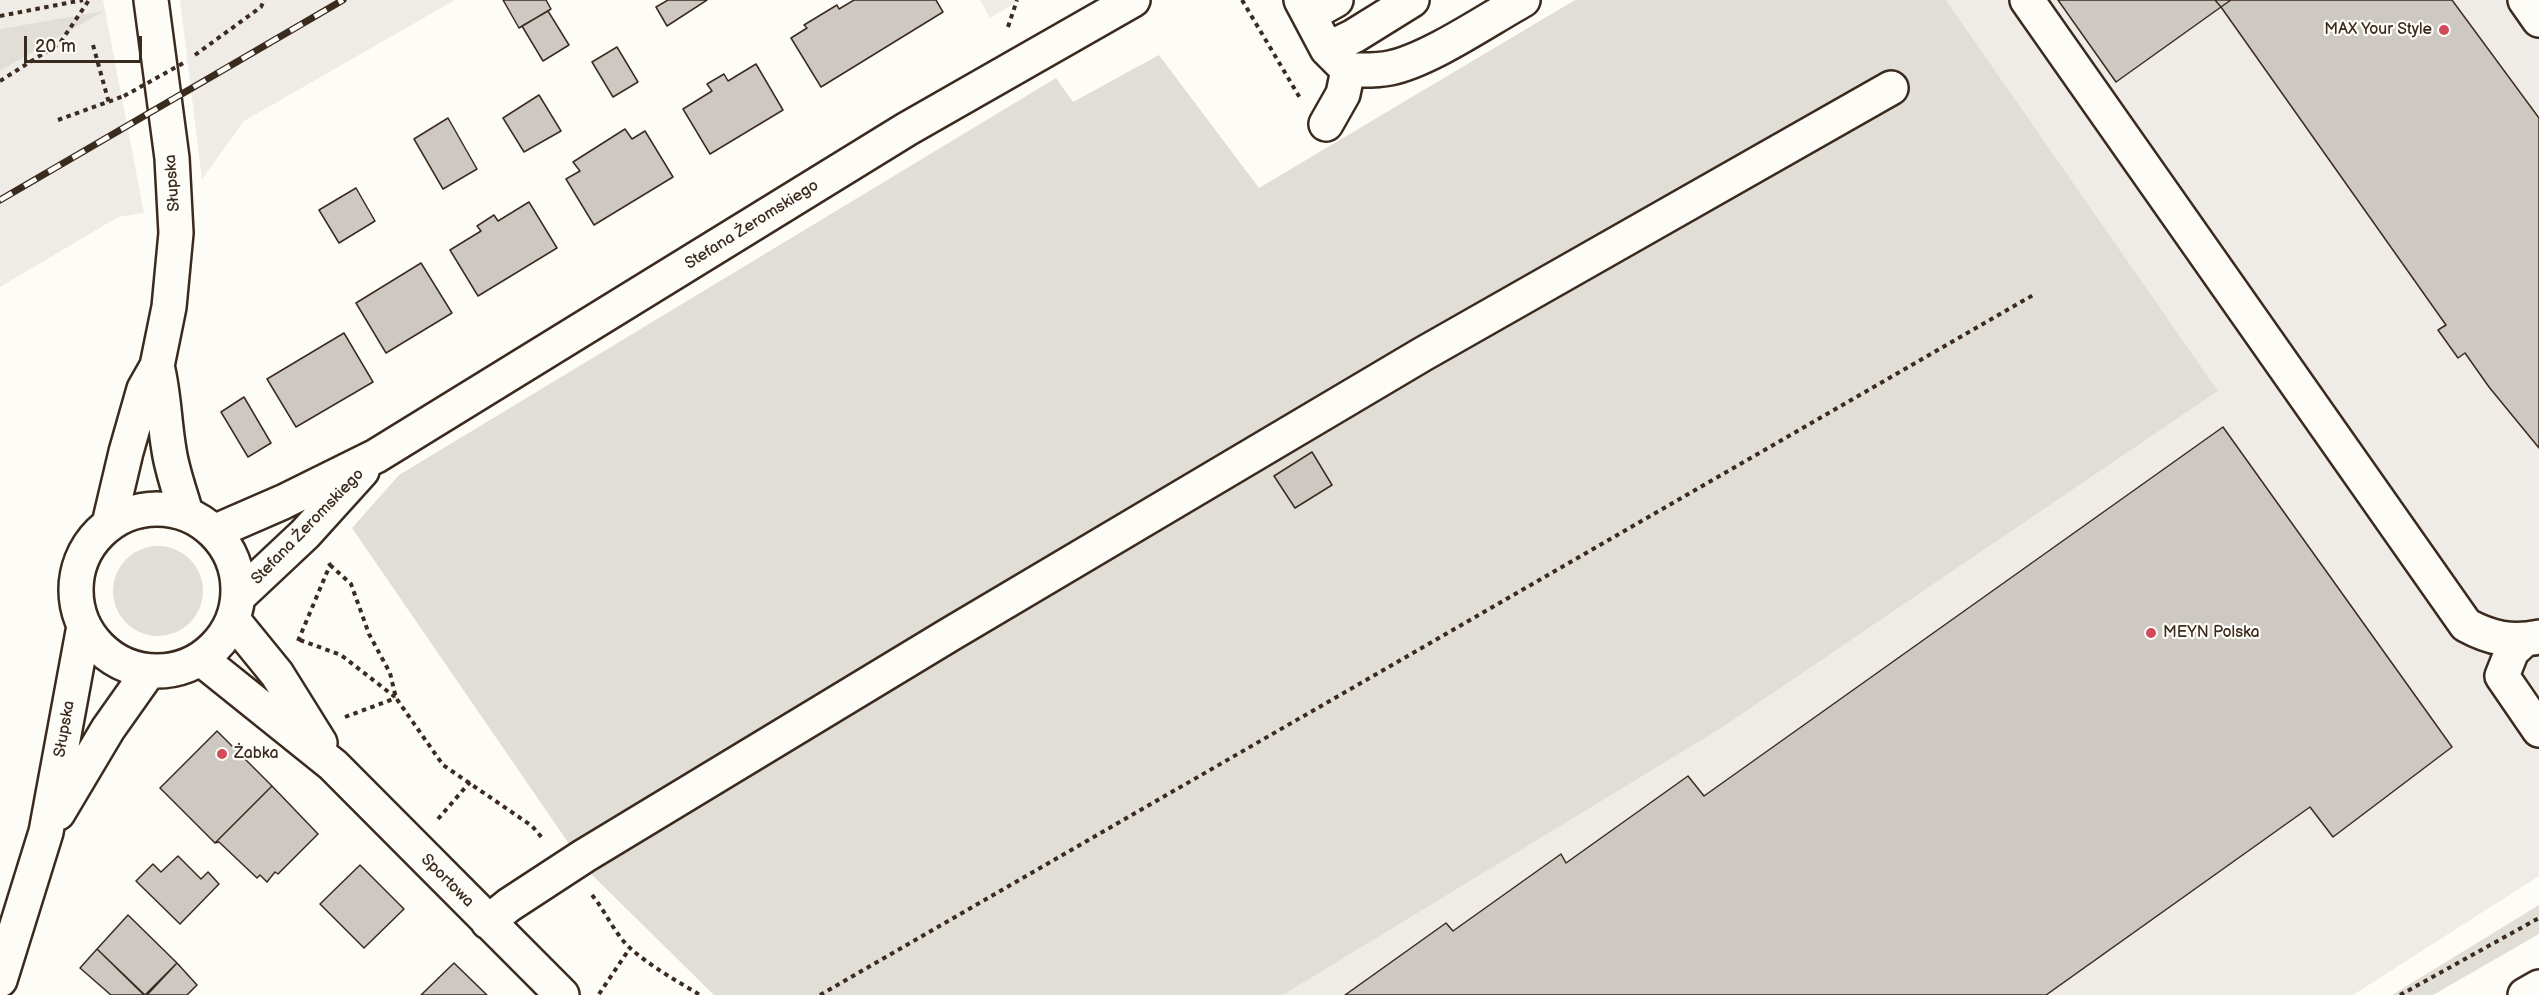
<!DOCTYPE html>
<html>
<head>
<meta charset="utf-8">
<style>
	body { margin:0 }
	#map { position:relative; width:2539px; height:995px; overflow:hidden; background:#fdfcf7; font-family:"Balsamiq Sans",sans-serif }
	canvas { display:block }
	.scale { position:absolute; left:24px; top:36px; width:118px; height:27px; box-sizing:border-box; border:3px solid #3b2a1e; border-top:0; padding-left:8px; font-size:18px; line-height:21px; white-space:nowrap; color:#3b2a1e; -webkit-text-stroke:4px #fdfcf7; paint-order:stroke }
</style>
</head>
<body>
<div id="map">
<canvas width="2539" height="995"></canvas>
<div class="scale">20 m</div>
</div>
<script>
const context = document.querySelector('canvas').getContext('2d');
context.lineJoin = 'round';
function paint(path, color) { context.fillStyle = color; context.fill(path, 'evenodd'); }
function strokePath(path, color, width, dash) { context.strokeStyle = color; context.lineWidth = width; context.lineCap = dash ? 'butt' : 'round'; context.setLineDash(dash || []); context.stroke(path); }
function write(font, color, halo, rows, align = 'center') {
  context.font = font + ' "Balsamiq Sans",sans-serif'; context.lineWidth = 4.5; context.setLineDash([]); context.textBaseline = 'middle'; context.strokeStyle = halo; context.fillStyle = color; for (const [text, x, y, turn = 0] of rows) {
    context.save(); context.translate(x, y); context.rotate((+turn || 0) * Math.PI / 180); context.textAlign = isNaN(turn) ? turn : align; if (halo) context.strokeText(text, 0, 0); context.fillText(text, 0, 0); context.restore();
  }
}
paint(new Path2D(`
	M0 0H103L144 213 118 217 0 287V71L102 12 0 29Z
	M180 0H455L244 121 202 179Z
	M980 0H1020L990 18Z
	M1946 0H2539V876L2353 995H1283L1723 727 2218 391Z`), '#efece7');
paint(new Path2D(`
	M1575 0H1946L2218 391 1723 727 1283 995H714L587 870 352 528 399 475 1056 78 1073 102 1159 55 1259 188Z
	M104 11 0 71V29Z
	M113 591a45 45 0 1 1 90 0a45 45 0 1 1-90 0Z
	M2539 905V934L2433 995H2392Z`), '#e1ded7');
const building = new Path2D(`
	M503 0H546L551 9 519 28Z
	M668 0H707L667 26 656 7Z
	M854 0H936L943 12 821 87 791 38 807 28 804 25 837 5 839 9Z
	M2058 0H2215L2221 7 2116 82Z
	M2215 0H2231L2221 7Z
	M2231 0H2452L2539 118V448L2489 387 2465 353 2458 358 2438 330 2446 325 2221 7Z
	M548 11 569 45 543 61 522 26Z
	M617 47 638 82 613 97 592 62Z
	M756 64 783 110 710 154 683 109 712 91 707 84 724 74 728 81Z
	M539 95 561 131 524 152 503 118Z
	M448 118 477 169 443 189 414 139Z
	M625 129 632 139 645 131 673 177 594 225 566 179 580 171 573 162Z
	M356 188 375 221 339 243 319 210Z
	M529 202 557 248 478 296 450 250 481 231 477 226 494 215 498 221Z
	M421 263 452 313 386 353 356 303Z
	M344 333 373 382 296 427 267 379Z
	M244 397 271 443 248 457 221 412Z
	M2223 427 2452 747 2333 837 2310 807 2046 995H1345L1446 923 1453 931 1561 854 1566 863 1688 776 1704 796Z
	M1312 452 1332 485 1295 508 1274 476Z
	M217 731 272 786 215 843 160 788Z
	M272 786 318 834 278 874 275 872 267 882 260 875 257 878 219 842 215 843Z
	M178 856 201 879 208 872 219 884 180 924 136 881 153 864 161 872Z
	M360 865 404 909 364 948 320 904Z
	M128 915 177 963 145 995 97 949Z
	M97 949 144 995H111L80 968Z
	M177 963 197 985 187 995H147Z
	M454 963 487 995H421Z`);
paint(building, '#cdc8c2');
strokePath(building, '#3b2a1e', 1.5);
const minor = new Path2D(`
	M1301 0 1327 49 1348 70C1362 70 1376 71 1390 68 1429 60 1487 20 1523 0
	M2027 0 2466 625C2490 638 2512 643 2539 637
	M2525 0 2539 20
	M1309 15 1336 0
	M1327 49 1354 36 1412 0
	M1326 124 1343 94 1348 70
	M157 366C164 393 164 421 169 450 172 471 180 492 186 513
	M76 590a81 81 0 1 1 162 0a81 81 0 1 1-162 0Z
	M109 524 126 452 144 389 157 366 169 307 176 233 172 158 151 0
	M214 532 283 502 376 456 907 129 1133 0
	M239 596 305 534 362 471
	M233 620 277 674 320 743
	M2523 641 2512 651 2502 676 2539 730
	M201 659 333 765 562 995
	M58 813 108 729 149 671
	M488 922 509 905 584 856 949 635 1423 354 1891 88
	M0 980 46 832 84 626`);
const major = new Path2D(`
	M2525 995 2539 987`);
strokePath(minor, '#3b2a1e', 38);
strokePath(major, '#3b2a1e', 38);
strokePath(new Path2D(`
	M1242 0 1300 98
	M0 16 83 0
	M1008 27 1017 0
	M93 45 109 103
	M195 55 261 7 264 0
	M0 81 60 43 89 0
	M58 120 124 96
	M330 565 351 584 369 634 390 673 396 698 443 765 532 826 544 840
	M300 640 341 655 395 697
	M298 641 330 565 329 563
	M345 717 396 698
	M438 819 470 782
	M592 895C606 912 614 933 630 948 650 966 677 981 700 995
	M599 994 630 948
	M820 995 2035 294
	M2400 995 2539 918`), '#3b2a1e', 4, [4.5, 4.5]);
strokePath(minor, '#fdfcf7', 33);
strokePath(major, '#fdfcf7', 33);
const rail = new Path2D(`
	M0 200 343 0`);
strokePath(rail, '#3b2a1e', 7);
strokePath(rail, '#fdfcf7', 4.5, [14]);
strokePath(new Path2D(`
	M124 96 187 61`), '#3b2a1e', 4, [4.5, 4.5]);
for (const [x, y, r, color] of [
	[2444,30,6,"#d1495b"],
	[2151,633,6,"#d1495b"],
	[222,754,6,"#d1495b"]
]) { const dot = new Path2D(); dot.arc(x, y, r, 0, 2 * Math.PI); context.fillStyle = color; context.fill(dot); strokePath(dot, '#fdfcf7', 2); }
write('16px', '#3b2a1e', '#fdfcf7', [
	["MAX Your Style",2432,30,"right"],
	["MEYN Polska",2163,633],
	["Żabka",234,754]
], 'left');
write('16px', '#3b2a1e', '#fdfcf7', [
	["Słupska",173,183,-94],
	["Stefana Żeromskiego",752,225,-32],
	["Stefana Żeromskiego",308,527,-46],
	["Słupska",65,729,-80],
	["Sportowa",447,881,45]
]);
</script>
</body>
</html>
